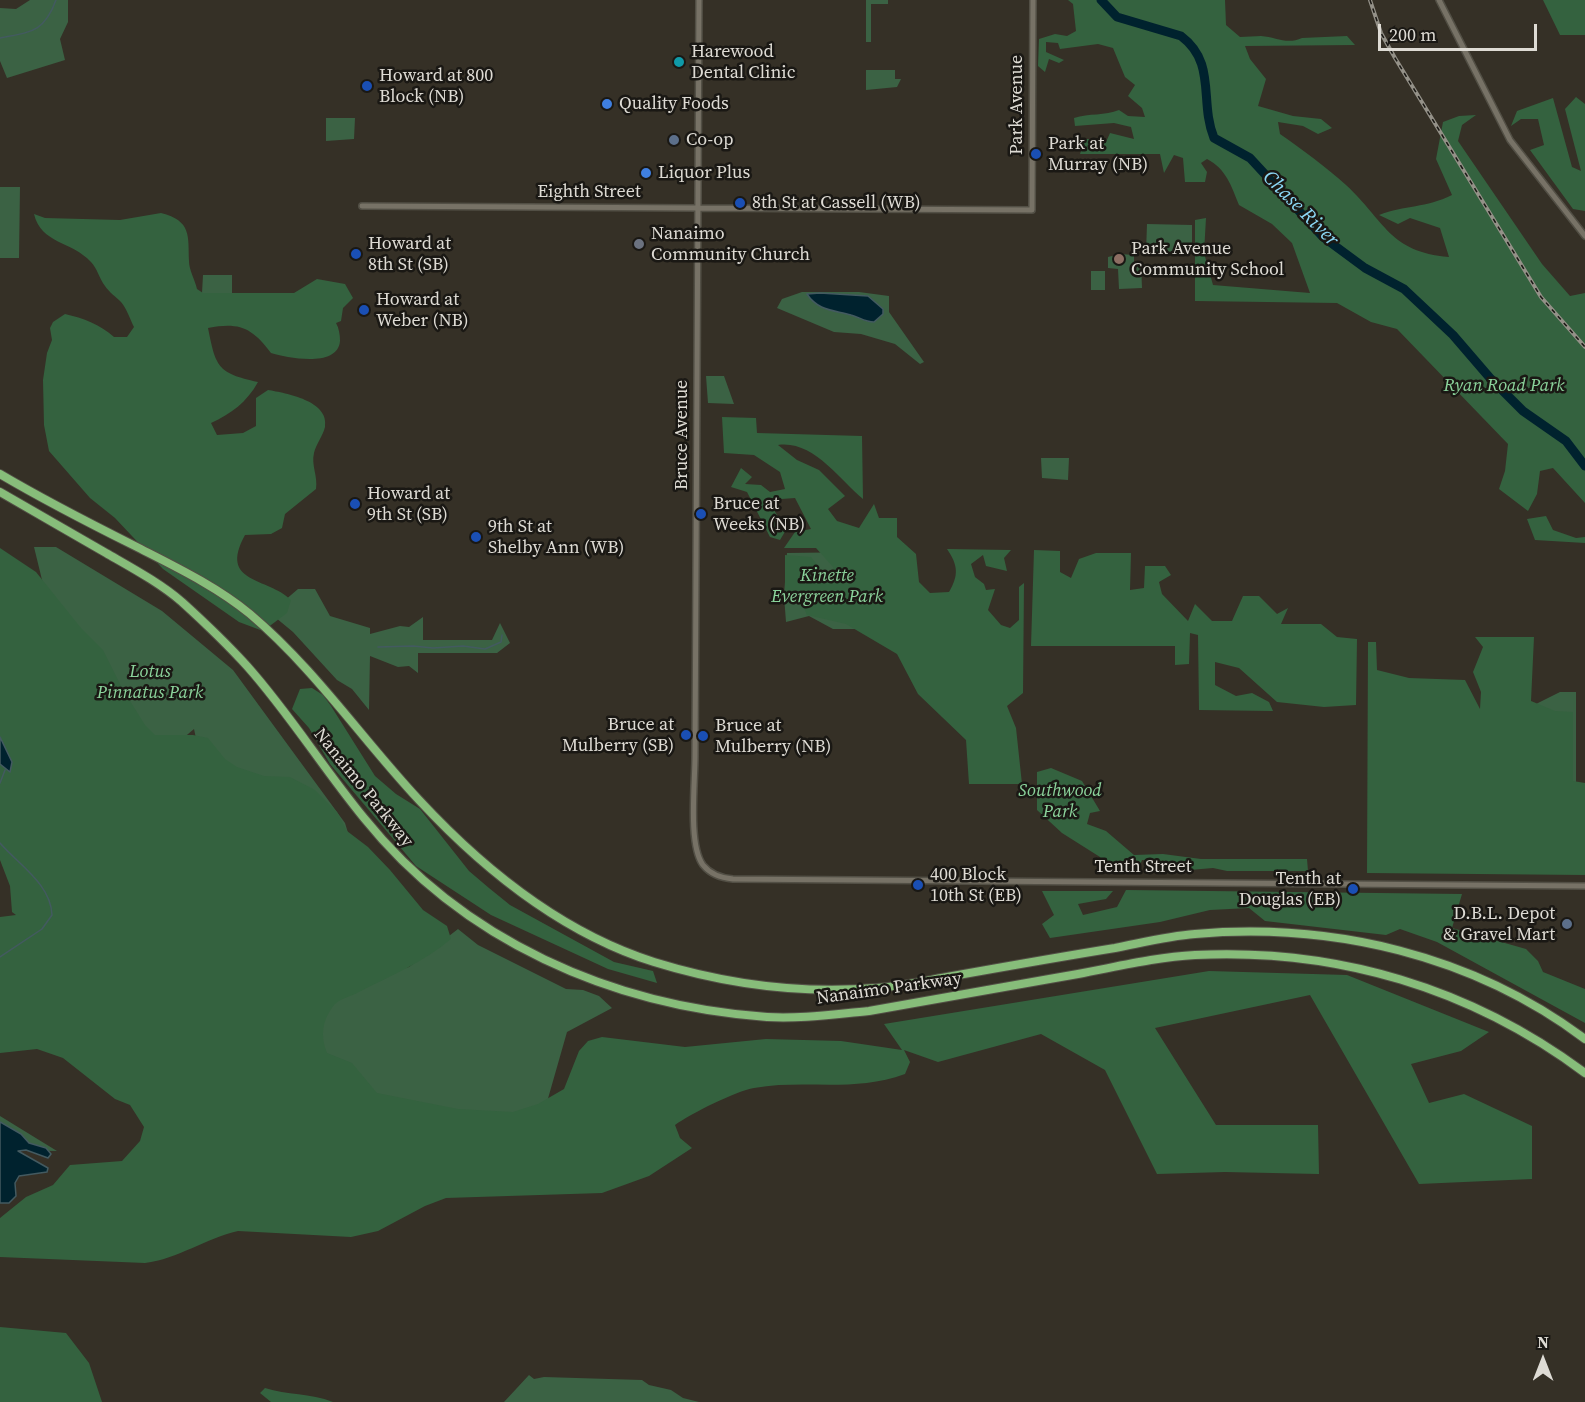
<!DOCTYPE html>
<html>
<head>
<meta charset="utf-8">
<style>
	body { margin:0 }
	#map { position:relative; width:1585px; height:1402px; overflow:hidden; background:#353026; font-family:"Source Serif 4",serif }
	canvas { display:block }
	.north { position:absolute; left:1513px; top:1330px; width:60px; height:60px; -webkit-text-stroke:4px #1a1814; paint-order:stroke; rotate:0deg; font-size:16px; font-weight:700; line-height:24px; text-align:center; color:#dedbd4 }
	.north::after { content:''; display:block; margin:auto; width:21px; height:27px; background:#dedbd4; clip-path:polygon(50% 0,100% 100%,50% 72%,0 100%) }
	.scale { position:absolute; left:1378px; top:24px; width:159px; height:27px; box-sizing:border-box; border:3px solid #dedbd4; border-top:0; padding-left:8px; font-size:18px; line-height:21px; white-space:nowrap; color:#dedbd4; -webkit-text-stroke:4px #1a1814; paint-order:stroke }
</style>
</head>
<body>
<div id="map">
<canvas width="1585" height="1402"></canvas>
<div class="north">N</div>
<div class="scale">200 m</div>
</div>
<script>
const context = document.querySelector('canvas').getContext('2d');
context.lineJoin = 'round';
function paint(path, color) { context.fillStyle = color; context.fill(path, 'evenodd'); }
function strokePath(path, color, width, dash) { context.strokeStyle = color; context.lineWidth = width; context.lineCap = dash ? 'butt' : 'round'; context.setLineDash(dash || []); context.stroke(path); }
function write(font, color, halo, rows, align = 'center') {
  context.font = font + ' "Source Serif 4",serif'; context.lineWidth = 5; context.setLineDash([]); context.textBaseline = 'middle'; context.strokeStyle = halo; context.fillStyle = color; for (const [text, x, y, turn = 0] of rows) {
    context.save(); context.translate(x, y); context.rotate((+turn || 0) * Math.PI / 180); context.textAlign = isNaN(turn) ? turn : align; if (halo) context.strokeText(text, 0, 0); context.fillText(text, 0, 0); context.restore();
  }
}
paint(new Path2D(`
	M30 0H68V22L60 39 65 60 7 78 0 61V8L16 9Z
	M866 0H888V4H871V42H866Z
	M866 70H895V79H901L897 87 866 90Z
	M326 118H355L354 139 326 141Z
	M0 187H20L19 258H0Z
	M1147 224 1192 225V253H1146Z
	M1120 254 1134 255V263L1141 264 1142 288 1119 289 1118 269 1108 268V257Z
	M1091 271H1105V290H1091Z
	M203 275H232V293H202Z
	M802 292H859L889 296V312L924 362 920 364 895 344 861 334 834 332 777 308 782 299Z
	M706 376H724L734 404 708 403Z
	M1041 458H1069L1068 480 1042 478Z
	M34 547H56L162 611 233 670 345 823 356 859 204 776 194 729 137 777 43 584Z
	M863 552 862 629H833L809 616 786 622 784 596 787 553Z
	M298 589H315L330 616 370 628V634L400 626 409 627 423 617V640H492L500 623 510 643 497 653H418V673L409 666 398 667 370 656 369 710 352 689 337 680 293 632 270 613Z
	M1560 692H1576V782L1583 788 1585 801 1530 716V707Z
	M458 929 478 945 566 989 583 990 599 996 612 1008 567 1032 545 1109 475 1135 371 1104 301 1037 340 986 409 967Z
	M0 1116 57 1151 0 1150Z
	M529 1375 534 1379 544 1377 642 1380 649 1385 671 1390 683 1398 699 1402H504Z`), '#3b6244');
paint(new Path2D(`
	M1068 0H1225L1226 25 1240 37C1247 37 1255 36 1261 36 1276 37 1287 45 1302 38L1347 36 1355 45 1245 46 1250 59 1266 79 1258 106 1293 116 1321 119 1332 128 1318 134 1303 126 1278 122 1280 134C1303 150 1326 167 1346 185 1385 221 1389 252 1449 257L1440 228 1410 218 1398 224 1379 215C1405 205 1426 208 1452 195L1436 159 1443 122 1459 116 1476 115 1462 125 1458 141 1542 264 1570 296 1585 293V503L1553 468 1540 471 1537 494 1528 511 1499 489 1505 471 1508 444 1397 329 1371 322 1337 303 1195 301V220L1206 218 1204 253 1213 285 1310 293 1292 243 1272 224 1239 205C1231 185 1226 169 1207 159L1201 163 1207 172 1205 182H1185L1183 158 1174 155 1164 173 1160 154H1080L1085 139H1101L1106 142 1110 133 1134 139 1131 127 1114 123 1075 126 1074 118C1089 113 1105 116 1119 110L1128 116 1145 117 1142 108 1128 96 1135 85 1125 77 1113 48 1098 44 1060 49 1058 43 1046 42V52L1064 60 1059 63 1049 59 1045 72 1038 66 1039 39 1055 34 1067 36 1076 31 1073 4Z
	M1543 0H1585V35H1560Z
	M1576 97 1585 104V211L1573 209 1530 150 1544 145 1538 119H1521L1511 126 1517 111 1553 98 1572 167 1581 171 1565 109Z
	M161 213C192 221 188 236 189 261 189 270 195 280 197 289L203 293H294L317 279 345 284 353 298 343 308 341 321 336 323C339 328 340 335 340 341 338 368 288 358 271 353 252 328 240 322 208 328 216 367 217 373 258 382 247 402 231 414 211 423L217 435 243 433 256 426V398L268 390C286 393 330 401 325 427 323 436 316 444 314 453 311 465 318 476 316 489L285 514 282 528 271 534 245 535C218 584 268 577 291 600L287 613 263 631 239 622 163 569 115 518 90 498 49 451 44 425 43 380 47 353 52 340 50 328 53 322 65 314C83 318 101 325 114 337H127L134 327C130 319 127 309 121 302 116 297 109 292 105 286 99 278 97 268 91 262 72 241 41 244 34 214L45 218 120 220Z
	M722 417 756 418 757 433 862 436 863 499C839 479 813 440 778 445L797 460 819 470 845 496 828 509 837 521 859 528 874 504 879 518H897V537L916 554 919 582 930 593 949 592C959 575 958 565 947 549L1011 550 1004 558 1007 571 986 566 983 555 971 564 975 577 984 584 986 590 995 589 988 610 1001 625 1010 628 1019 620V587L1024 583 1023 693 1007 706 1016 728 1022 784H969L966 740 918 694 897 654 846 624 807 615 802 604 785 592V555L811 557 832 583 833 567 816 548H784L795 532 811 529 795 498 768 500 786 530 780 540 770 537 747 492 731 487 741 468 752 477 745 484 761 485 770 492 785 489 780 472 754 455 724 453Z
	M1546 516 1553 530 1576 538 1585 537V543L1535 540 1527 519Z
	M0 548 36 572 81 628 103 650 122 688 145 725 155 735H193L208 738 225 759 237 767 264 776 290 777 315 790 337 812 347 831 368 847 390 870 423 910 447 926 451 939C424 962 390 976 359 992 352 996 339 999 334 1005 322 1020 320 1036 327 1053L352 1063 377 1093 458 1109 513 1112 538 1104 564 1089 579 1051 588 1041 602 1037 685 1047 766 1039 841 1041 902 1050 884 1024 1209 971 1347 975 1489 1032 1461 1051 1411 1064 1429 1103 1464 1094 1532 1126V1179L1419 1184 1310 995 1155 1028 1216 1125H1318L1319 1174 1225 1172 1157 1174 1105 1070 1041 1034 938 1062 904 1050 910 1062 905 1074C853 1093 806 1079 754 1088 736 1091 690 1114 675 1125L680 1138 692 1148 649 1176 602 1193 446 1198 425 1206 378 1231 351 1237 238 1231C206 1238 178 1259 145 1263L0 1257V1218L26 1197 53 1185 70 1165 122 1161 140 1141 144 1127 130 1105 115 1099 63 1058 37 1049 0 1053V917L16 915 12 912 10 886 0 860Z
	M1034 550 1060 551V572L1071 578 1079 559 1096 553H1131L1130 590 1144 588 1145 566H1165L1171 575 1159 582 1162 594 1188 621 1195 604 1212 621H1232L1243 596H1259L1277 614 1288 608 1281 624H1321L1337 637 1357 639 1356 705 1324 707 1277 702 1239 668 1215 662V685L1236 696 1252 693 1269 702 1273 711 1199 710 1198 635 1190 633 1189 664 1175 665V646H1031Z
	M1475 637H1534L1531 701 1555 711 1573 712V781L1585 783V875L1367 873 1368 642H1376L1377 670 1409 678 1465 680 1480 709 1481 692 1473 672 1483 647Z
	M312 688 323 695 331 706 375 776 396 794 420 809 469 871 489 888 510 905 614 962 653 971 657 983 608 969 491 915 416 866 330 764 309 728 292 709 300 689Z
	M1051 768 1082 781 1100 811 1090 813 1087 824 1106 831 1134 855 1163 854 1201 859H1307L1308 871H1227L1213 868 1178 871 1164 861 1142 860 1138 870H1105L1100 857 1062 833 1037 810V772Z
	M1126 890 1462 894 1452 928 1526 949 1538 961 1543 972 1585 989V1023L1437 942 1400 929 1386 935 1265 921 1249 908 1210 910 1160 922 1050 938 1042 924 1054 915 1042 891H1113L1106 899 1078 904 1083 915 1117 907Z
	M0 1327 66 1333 89 1363 102 1402H0Z
	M265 1388C287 1395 310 1393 333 1402H271L260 1393Z`), '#34623f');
const water = new Path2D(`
	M820 293 868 296 883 309V314L874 322C865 322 859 317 851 315 834 310 818 311 807 294Z
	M0 737 12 762 10 772 0 764Z
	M0 1122 21 1134 29 1143 46 1148 51 1154 48 1158 26 1150 18 1151 48 1168 47 1172 19 1176 15 1183 16 1196 9 1203H0Z`);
paint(water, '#00222e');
strokePath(water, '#435a60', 1.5);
strokePath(new Path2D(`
	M0 38C30 32 44 33 56 0
	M378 647 413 646 433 648 463 646 485 649 501 642 502 635
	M0 783 5 770
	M0 843C18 864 51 884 52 915L42 929 0 957`), '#435a60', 1.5);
strokePath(new Path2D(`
	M1101 0 1117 17 1181 36C1217 63 1199 101 1214 138L1250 158 1323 237 1365 268 1404 289 1453 335 1490 378 1523 411 1566 441 1585 466`), '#00222e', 9);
const minor = new Path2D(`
	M699 0 695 757C695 784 688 845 703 865 711 875 721 878 733 879L1585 886
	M1439 0 1510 140 1585 236
	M362 206 1032 210 1033 0`);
const highway = new Path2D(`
	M0 474C44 500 89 523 135 546 174 566 216 586 250 614 315 669 362 739 419 800 484 870 562 933 654 962 725 984 801 994 876 988 899 987 923 981 947 977 1003 967 1059 957 1115 948 1141 943 1168 936 1195 934 1332 922 1473 955 1585 1039
	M0 492C35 512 71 533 106 553 132 568 160 583 182 602 204 622 227 644 247 666 289 713 323 768 364 818 463 941 612 1006 767 1017 801 1019 835 1014 869 1011 938 999 1008 986 1078 974 1116 967 1156 957 1195 955 1337 948 1471 988 1585 1073`);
strokePath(minor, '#524f45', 8);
strokePath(highway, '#524f45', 10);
strokePath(minor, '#777266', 5);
strokePath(highway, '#87bd7a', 8);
const rail = new Path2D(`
	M1370 0 1381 33 1395 58 1541 297 1585 347`);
strokePath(rail, '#949188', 4);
strokePath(rail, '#1a1814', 1.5, [4.5]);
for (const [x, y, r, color] of [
	[679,62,6,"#0f9aa8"],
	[367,86,6,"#1a4fb4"],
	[607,104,6,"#3f7fe0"],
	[674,140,6,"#5c6f8a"],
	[1036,154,6,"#1a4fb4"],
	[646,173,6,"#3f7fe0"],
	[740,203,6,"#1a4fb4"],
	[639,244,6,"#6b7280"],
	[356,254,6,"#1a4fb4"],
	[1119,259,6,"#8d6e63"],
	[364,310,6,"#1a4fb4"],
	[355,504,6,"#1a4fb4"],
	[701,514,6,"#1a4fb4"],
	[476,537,6,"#1a4fb4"],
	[686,735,6,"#1a4fb4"],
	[703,736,6,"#1a4fb4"],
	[918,885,6,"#1a4fb4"],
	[1353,889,6,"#1a4fb4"],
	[1567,924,6,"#5c6f8a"]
]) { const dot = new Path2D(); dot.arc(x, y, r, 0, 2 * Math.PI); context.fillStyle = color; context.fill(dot); strokePath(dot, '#1a1814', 2); }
write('18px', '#dedbd4', '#1a1814', [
	["Harewood",691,52],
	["Dental Clinic",691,73],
	["Howard at 800",379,76],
	["Block (NB)",379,97],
	["Quality Foods",619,104],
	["Co-op",686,140],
	["Park at",1048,144],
	["Murray (NB)",1048,165],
	["Liquor Plus",658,173],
	["8th St at Cassell (WB)",752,203],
	["Nanaimo",651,234],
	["Community Church",651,255],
	["Howard at",368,244],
	["8th St (SB)",368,265],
	["Park Avenue",1131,249],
	["Community School",1131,270],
	["Howard at",376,300],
	["Weber (NB)",376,321],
	["Howard at",367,494],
	["9th St (SB)",367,515],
	["Bruce at",713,504],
	["Weeks (NB)",713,525],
	["9th St at",488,527],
	["Shelby Ann (WB)",488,548],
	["Bruce at",674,725,"right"],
	["Mulberry (SB)",674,746,"right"],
	["Bruce at",715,726],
	["Mulberry (NB)",715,747],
	["400 Block",930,875],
	["10th St (EB)",930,896],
	["Tenth at",1341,879,"right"],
	["Douglas (EB)",1341,900,"right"],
	["D.B.L. Depot",1555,914,"right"],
	["& Gravel Mart",1555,935,"right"]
], 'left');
write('18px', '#dedbd4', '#1a1814', [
	["Park Avenue",1017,105,-90],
	["Eighth Street",589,192],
	["Bruce Avenue",682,435,-90],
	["Nanaimo Parkway",363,788,51],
	["Tenth Street",1143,867],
	["Nanaimo Parkway",889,989,-8]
]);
write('italic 18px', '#8bd39b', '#1a1814', [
	["Ryan Road Park",1504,386],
	["Kinette",827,576],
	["Evergreen Park",827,597],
	["Lotus",150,672],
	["Pinnatus Park",150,693],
	["Southwood",1060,791],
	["Park",1060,812]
]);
write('italic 20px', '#8bd7f5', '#1a1814', [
	["Chase River",1300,209,45]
]);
</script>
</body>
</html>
